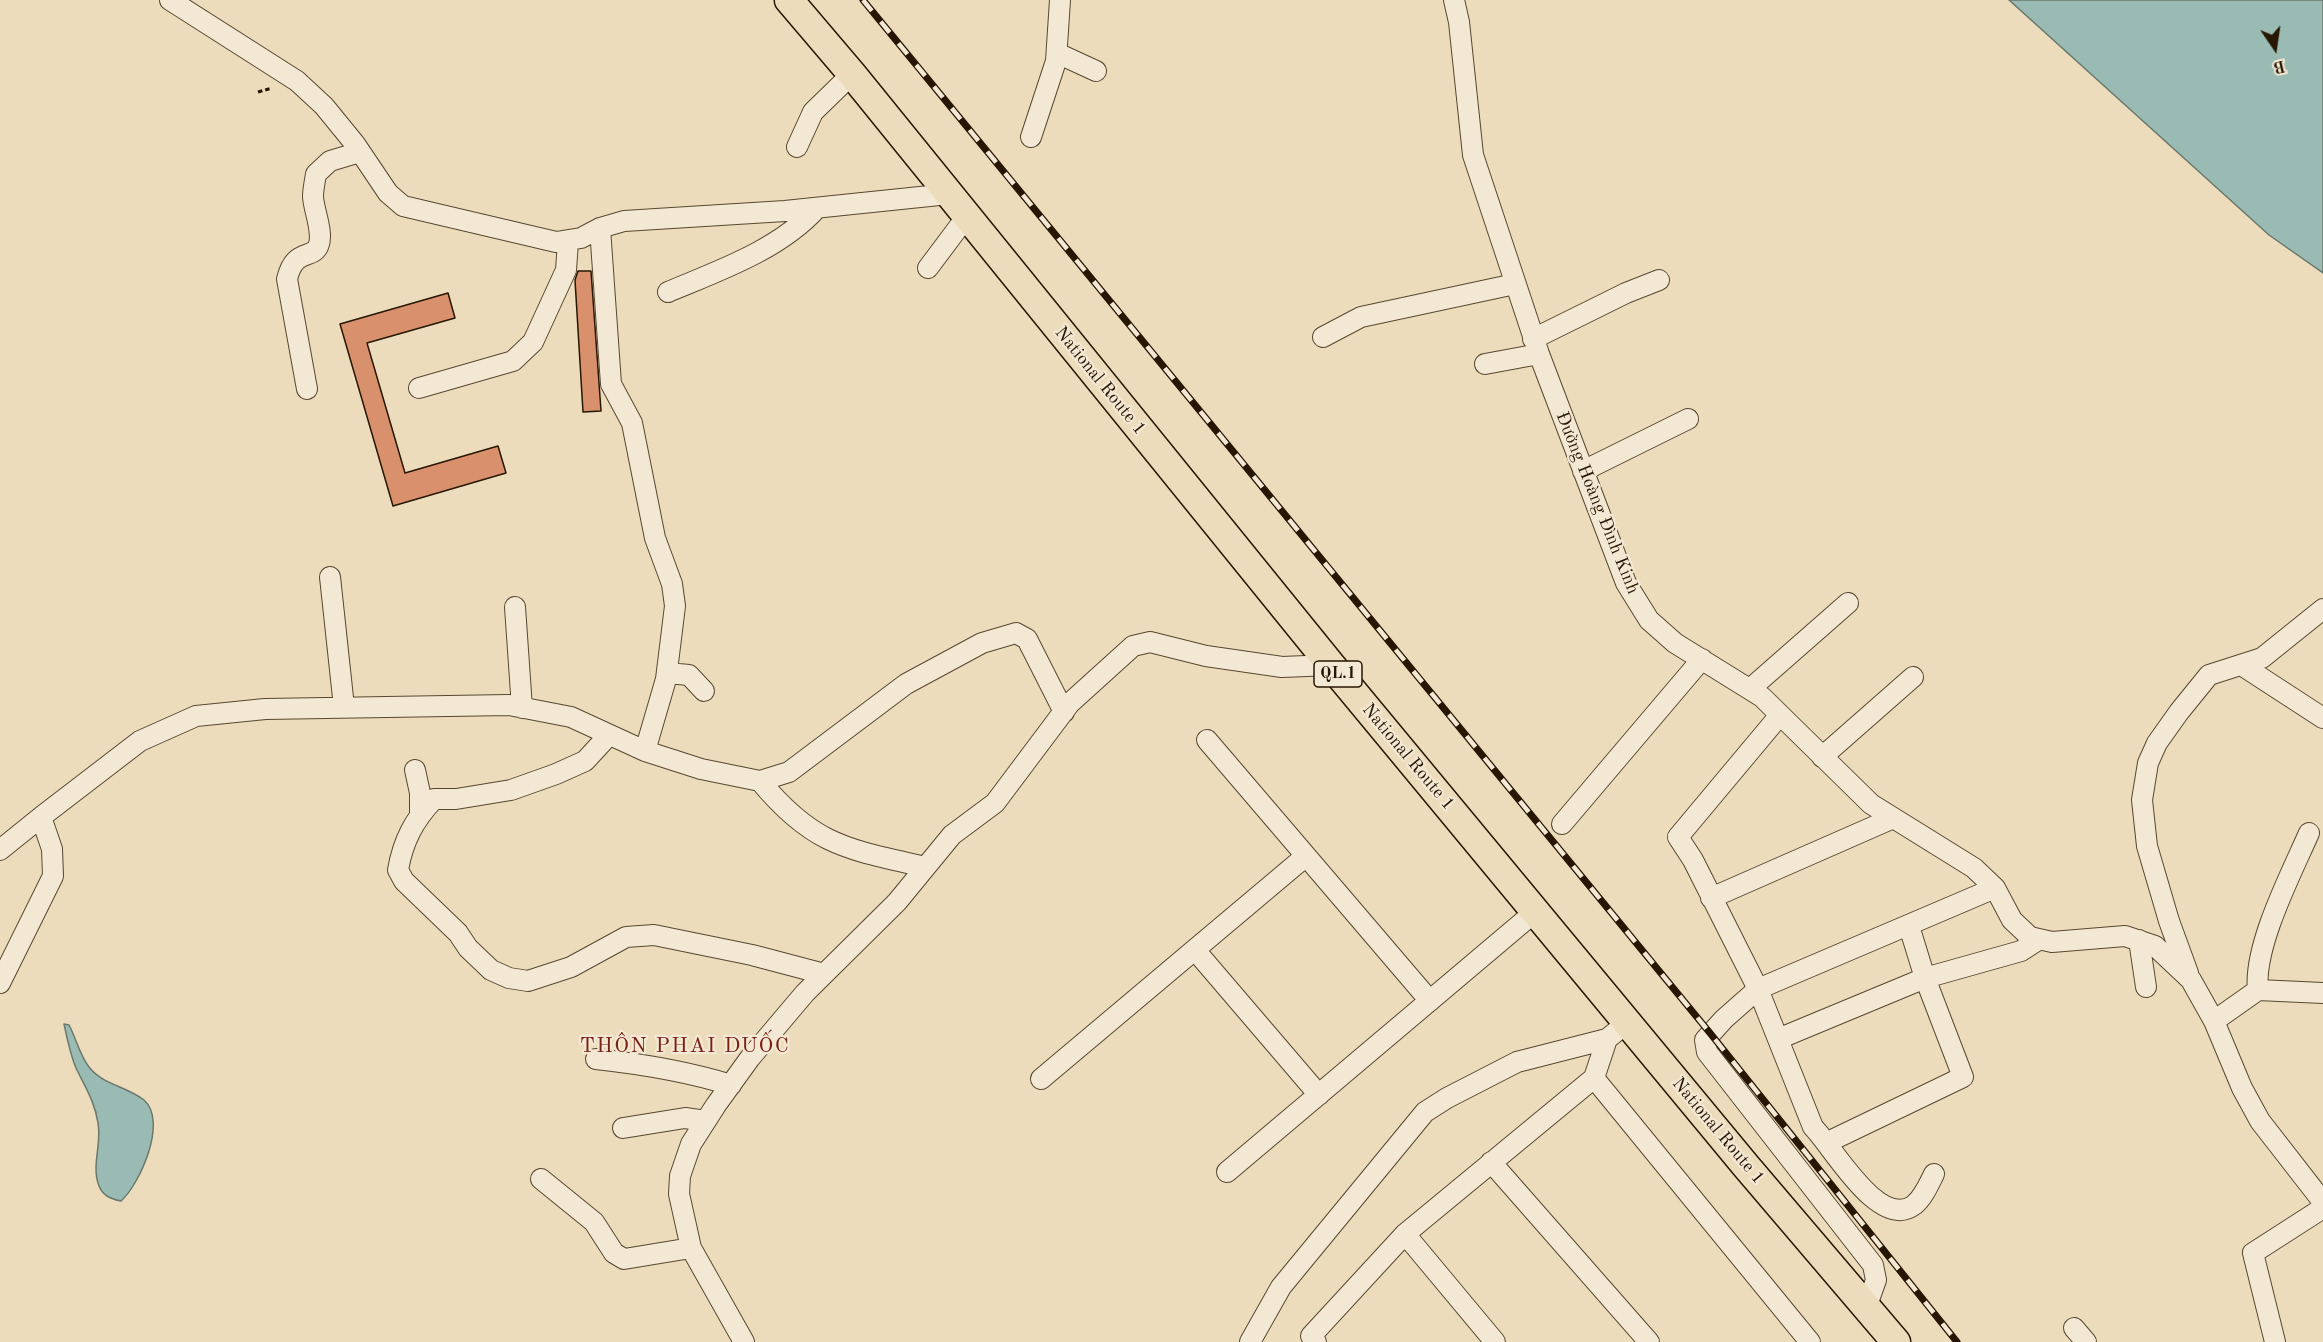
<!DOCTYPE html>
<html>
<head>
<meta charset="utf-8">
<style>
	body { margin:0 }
	#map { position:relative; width:2323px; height:1342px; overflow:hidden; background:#ecdcbc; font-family:"Old Standard TT",serif }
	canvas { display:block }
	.north { position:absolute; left:2245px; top:18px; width:60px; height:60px; -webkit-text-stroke:4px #f3e8d3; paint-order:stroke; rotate:167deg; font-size:16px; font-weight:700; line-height:24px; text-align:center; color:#271602 }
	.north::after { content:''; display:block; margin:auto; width:21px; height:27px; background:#271602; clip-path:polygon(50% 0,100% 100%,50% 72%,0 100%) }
</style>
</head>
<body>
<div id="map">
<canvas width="2323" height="1342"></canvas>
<div class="north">B</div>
</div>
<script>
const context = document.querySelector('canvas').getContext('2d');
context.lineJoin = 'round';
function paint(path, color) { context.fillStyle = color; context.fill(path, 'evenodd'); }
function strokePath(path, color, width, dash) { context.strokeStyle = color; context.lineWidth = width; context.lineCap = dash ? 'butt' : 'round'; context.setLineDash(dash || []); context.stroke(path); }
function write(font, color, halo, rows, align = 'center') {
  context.font = font + ' "Old Standard TT",serif'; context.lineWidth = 4.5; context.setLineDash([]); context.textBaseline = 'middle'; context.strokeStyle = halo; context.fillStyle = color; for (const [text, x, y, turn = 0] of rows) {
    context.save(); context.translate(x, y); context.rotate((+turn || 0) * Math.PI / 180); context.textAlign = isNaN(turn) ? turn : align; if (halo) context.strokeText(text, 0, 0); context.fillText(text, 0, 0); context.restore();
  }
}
const water = new Path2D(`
	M2009 0H2323V273L2269 235Z
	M64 1024 69 1025C76 1038 80 1056 89 1067 103 1085 126 1086 144 1100 168 1121 140 1184 121 1201 111 1199 103 1196 99 1186 91 1165 102 1145 98 1123 95 1102 85 1087 76 1068 70 1054 67 1038 64 1024Z`);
paint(water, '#99bbb3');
strokePath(water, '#6b796c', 1.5);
const building = new Path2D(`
	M578 271H591L601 411 583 412 575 280Z
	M448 293 455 318 367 343 405 473 498 446 506 473 393 506 340 324Z`);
paint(building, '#d8916c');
strokePath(building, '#271602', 1.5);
const minor = new Path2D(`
	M170 0 297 81 324 106 355 144 388 193 403 206 556 242 581 238 600 228 624 221 785 211 949 194
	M1454 0 1459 22 1473 155 1539 354 1626 583 1649 620 1675 643 1762 697 1871 804 1974 868 1995 888 2012 920 2030 937 2052 942 2125 936 2155 946 2191 980 2214 1021 2242 1088 2260 1121 2323 1202
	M1057 53 1096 71
	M1031 137 1056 61 1060 0
	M797 147 813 112 852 74
	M600 228 611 384 632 423 655 538 672 584 675 606 666 679 645 751
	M928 268 967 216
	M668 292C718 271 779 250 817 208
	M1323 337 1361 317 1515 284
	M1533 339 1626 293 1659 280
	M1485 364 1539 354
	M419 388 513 361 533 342 566 270 568 242
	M307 389 287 279C295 246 314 261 319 244 323 231 314 211 313 197 313 189 315 181 316 174L330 161 360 152
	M1583 471 1688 419
	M330 577 344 707
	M515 607 522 708
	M2243 666 2323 718
	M667 673 689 675 704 691
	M1750 689 1848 603
	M1780 715 1678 837 1693 860 1758 989 1813 1127C1833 1147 1879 1231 1914 1205 1923 1198 1929 1184 1934 1174
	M609 735 585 761 556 774 511 790 456 799H434C414 820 403 841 398 870L404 881 458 933 468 948 491 970 509 978 528 981 571 967 626 937 654 935 752 955 824 974
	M1207 740 1430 1001
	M1822 757 1913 677
	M415 770 420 793V814
	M760 781C814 846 847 849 925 867
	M1562 824 1702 659
	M0 850 41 817
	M1711 898 1891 819
	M2139 940 2146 987
	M1195 950 1319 1095
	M2188 973 2169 921 2147 846 2142 800 2148 763 2157 743 2179 712 2209 675 2262 658 2323 609
	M0 983 53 876 52 849 41 817 140 741 196 716 265 709 509 705 571 717 645 751 701 769 760 781 789 772 906 684 982 643 1016 633 1027 639 1064 712
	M2258 990C2253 947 2291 874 2309 833
	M2214 1021 2258 990 2323 993
	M1607 1039 1594 1078 1810 1342
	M1778 1039 1925 978 2021 951 2038 940
	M596 1059C642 1064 686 1071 731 1085
	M1041 1079 1306 856
	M623 1128 685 1118 706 1121
	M1828 1142 1963 1077 1925 978 1909 926
	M1491 1162 1649 1342
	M1227 1172 1536 911
	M541 1179 594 1222 614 1253 624 1259 691 1248
	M1405 1234 1495 1342
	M1866 1308 1876 1280 1873 1265 1707 1052 1705 1040 1724 1019 1758 989 1995 888
	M2074 1328 2086 1342
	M744 1342 691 1248 679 1194 680 1176 691 1144 716 1105 750 1058 805 993 897 902 952 835 995 803 1070 703 1133 646 1150 642 1206 656 1282 667 1331 665
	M1250 1342 1281 1287 1425 1112 1447 1098 1517 1062 1607 1039 1628 1022
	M1316 1342 1311 1336 1405 1234 1594 1078
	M2275 1342 2253 1253 2323 1208`);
const highway = new Path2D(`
	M789 0 852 74 1331 665 1746 1166 1896 1342`);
strokePath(minor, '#584830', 22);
strokePath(highway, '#271602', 31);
strokePath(new Path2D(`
	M258 92 272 88`), '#271602', 3, [4.5, 3]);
strokePath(minor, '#f3e8d3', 20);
strokePath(highway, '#ecdcbc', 28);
const rail = new Path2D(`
	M863 0 1710 1033 1957 1342`);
strokePath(rail, '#271602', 7);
strokePath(rail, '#f3e8d3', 4.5, [14]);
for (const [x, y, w] of [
	[1338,674,48]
]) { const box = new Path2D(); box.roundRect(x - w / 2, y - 13, w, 26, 4.5); context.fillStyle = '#f3e8d3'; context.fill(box); strokePath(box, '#271602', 1.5); }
write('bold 16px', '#271602', null, [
	["QL.1",1338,674]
]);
write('18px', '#271602', '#f3e8d3', [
	["National Route 1",1100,381,51],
	["Đường Hoàng Đình Kinh",1597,503,68],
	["National Route 1",1408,757,50],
	["National Route 1",1718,1131,50]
]);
context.letterSpacing = '1.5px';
write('21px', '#7a1f14', '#f3e8d3', [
	["THÔN PHAI DUỐC",685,1046]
]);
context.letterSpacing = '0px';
</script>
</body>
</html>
